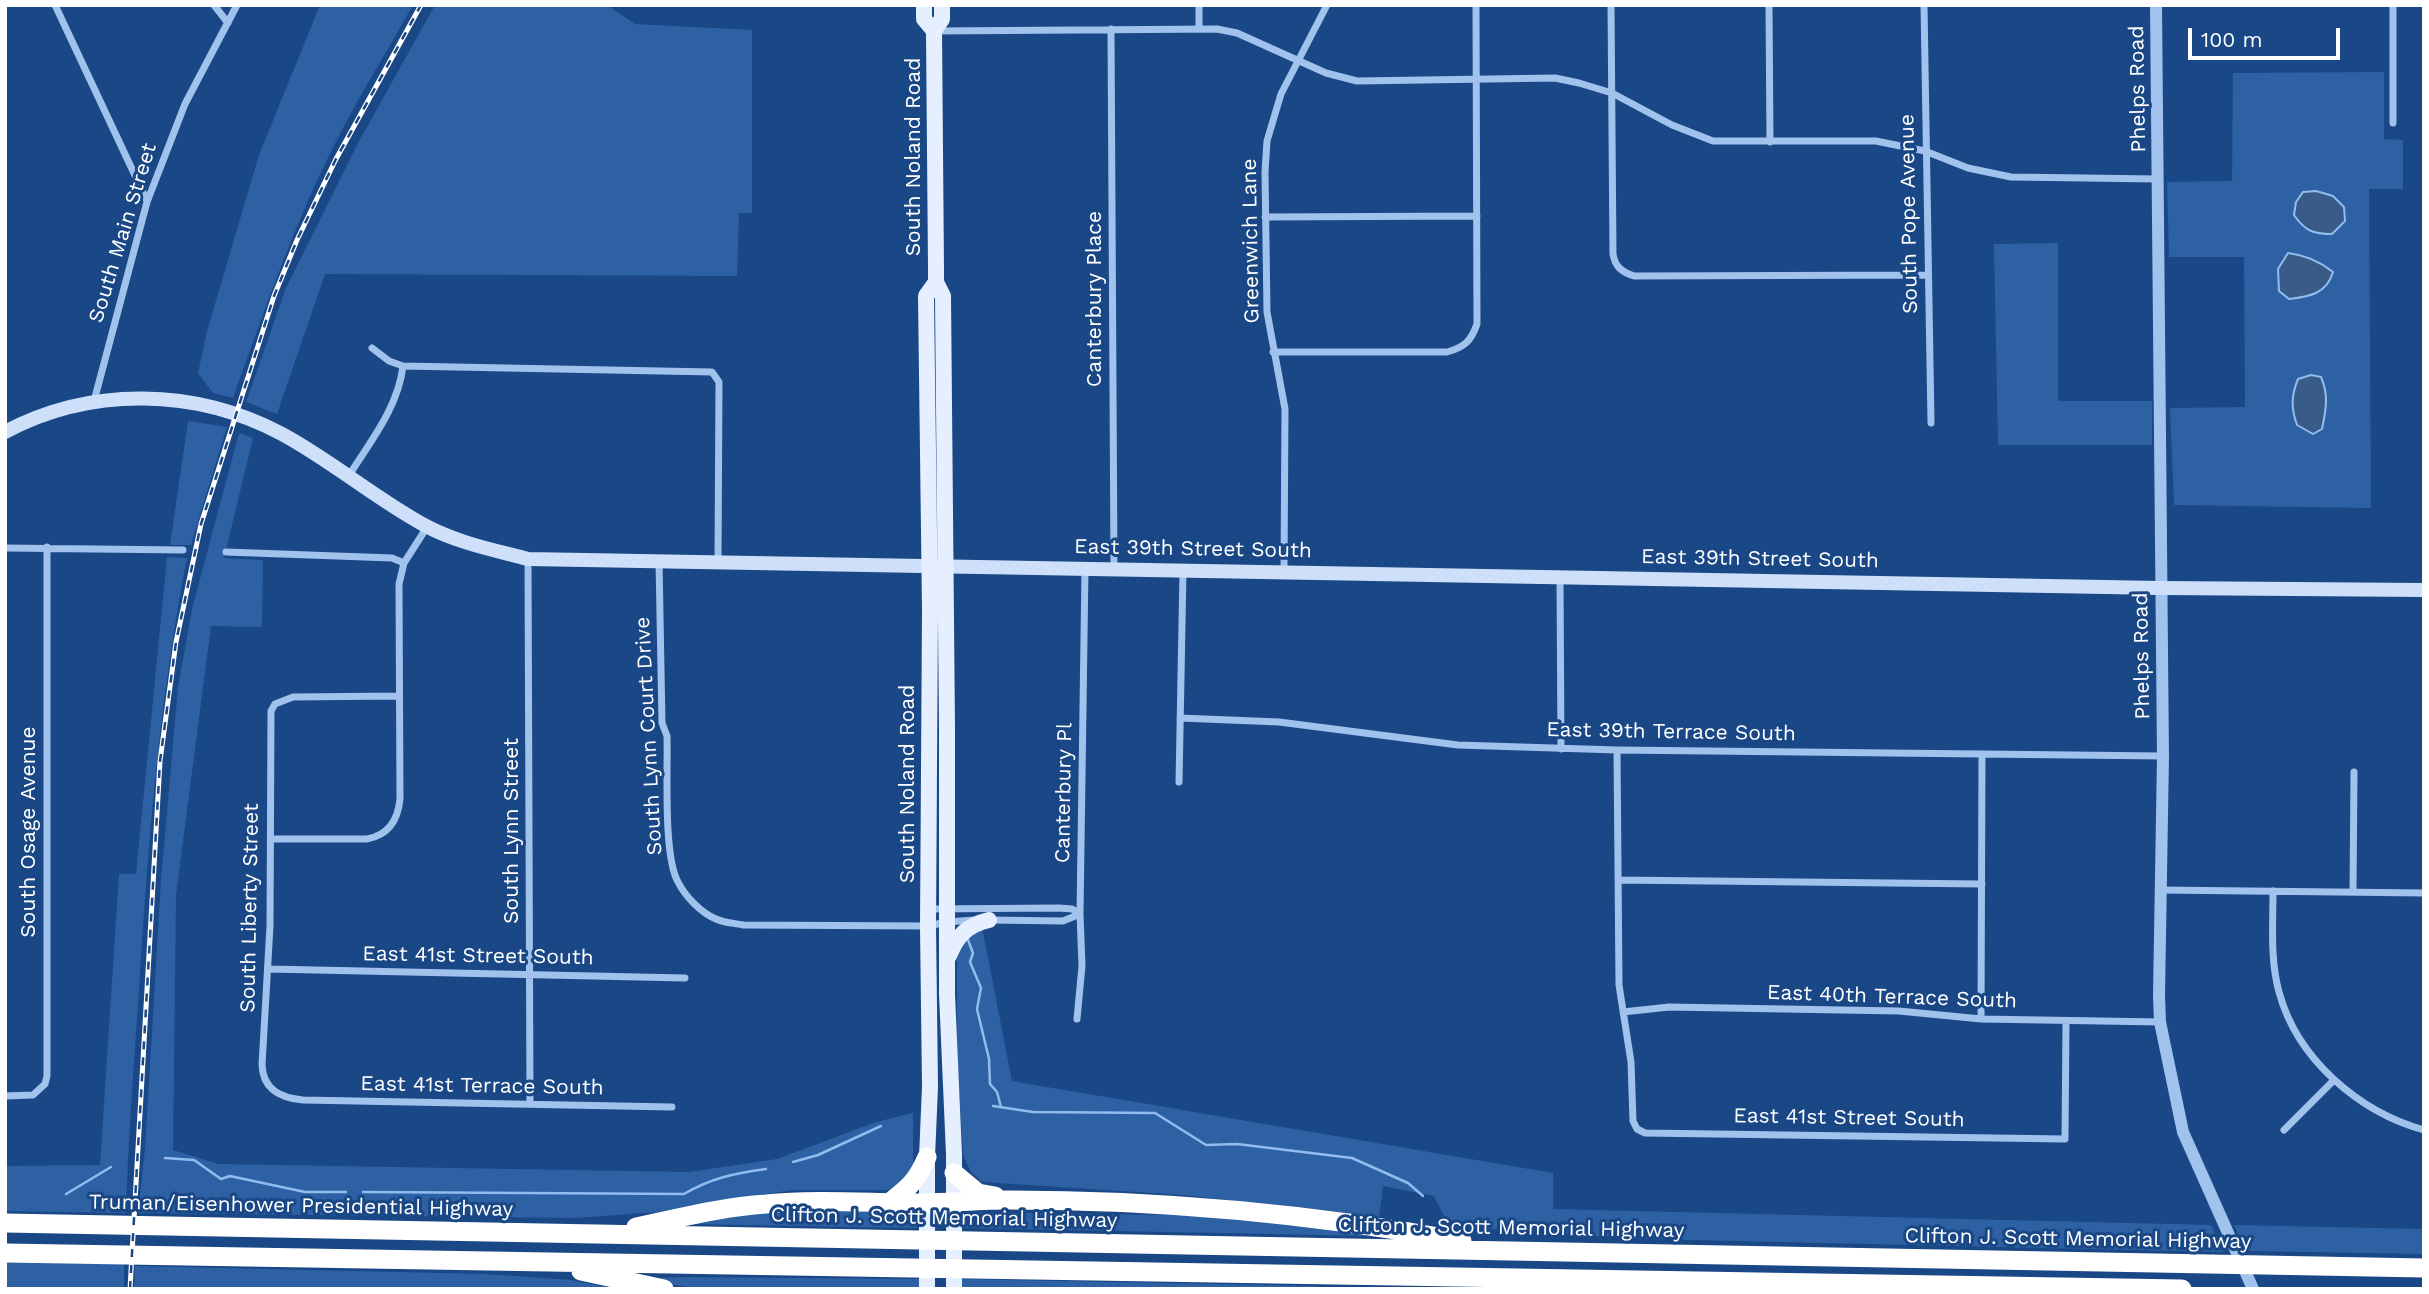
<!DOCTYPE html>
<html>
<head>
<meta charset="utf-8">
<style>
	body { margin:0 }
	#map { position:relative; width:2429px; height:1294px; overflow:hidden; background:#1a4785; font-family:"Work Sans",sans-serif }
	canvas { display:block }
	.frame { position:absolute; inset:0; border:7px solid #fff; pointer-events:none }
	.scale { position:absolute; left:2188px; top:28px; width:152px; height:32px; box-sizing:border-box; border:4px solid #fff; border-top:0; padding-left:9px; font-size:21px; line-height:24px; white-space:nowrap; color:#fff; -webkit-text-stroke:5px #1a4785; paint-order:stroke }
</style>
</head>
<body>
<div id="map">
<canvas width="2429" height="1294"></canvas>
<div class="frame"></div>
<div class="scale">100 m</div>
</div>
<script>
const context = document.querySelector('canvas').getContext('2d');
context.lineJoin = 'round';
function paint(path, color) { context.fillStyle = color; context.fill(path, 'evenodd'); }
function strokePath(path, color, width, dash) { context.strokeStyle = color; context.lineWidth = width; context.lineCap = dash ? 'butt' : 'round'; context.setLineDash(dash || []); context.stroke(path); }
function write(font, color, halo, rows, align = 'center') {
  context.font = font + ' "Work Sans",sans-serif'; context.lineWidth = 6; context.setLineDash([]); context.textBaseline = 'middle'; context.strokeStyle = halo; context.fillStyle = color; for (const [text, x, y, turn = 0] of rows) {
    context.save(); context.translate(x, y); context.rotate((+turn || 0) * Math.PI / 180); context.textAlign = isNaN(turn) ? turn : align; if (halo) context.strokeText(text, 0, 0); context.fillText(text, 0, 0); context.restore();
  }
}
paint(new Path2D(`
	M320 5H413C390 46 366 85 344 126 298 213 266 306 233 398L213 393 198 373 207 331 259 155Z
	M435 5H607L635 24 752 30V213H739L737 276 325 274 277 414 246 402 286 288 358 143Z
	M2384 72V139L2403 140V189H2369L2371 508 2174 505 2170 408 2245 407 2244 257H2169L2167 182 2232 181 2233 73Z
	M2058 243V401H2152V445H1998L1994 244Z
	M188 421 227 427 191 545H170Z
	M239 433 253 438 224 558 263 560 262 627 211 626 176 895 173 1150 218 1164 689 1172 777 1159 876 1122 913 1113V1167L899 1187 888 1190H793L719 1201 672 1211 575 1218 138 1213 145 1148 161 880 178 687 192 609Z
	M167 557 187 558C159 701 148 845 139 990 134 1065 128 1139 126 1213L5 1211V1166L100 1165 119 874H136Z
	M982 927 1012 1081 1553 1173V1209L2211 1225 2224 1252 1644 1239 1512 1231 1448 1224 1434 1196 1383 1186 1379 1217 1182 1195 982 1182 971 1172 963 1155 957 1052V961C959 943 966 934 982 927Z
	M778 1209 912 1210 918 1216 917 1228 689 1224Z
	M969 1212 1170 1215 1221 1214 1365 1230V1236L965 1228 962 1216Z
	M2234 1225 2424 1229V1254L2246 1251Z
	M5 1262 124 1264V1289H5Z
	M135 1266 485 1274 571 1280 617 1289H134Z
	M681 1277 921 1279 919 1289H700L637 1279Z
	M961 1279 1321 1286 1303 1289H962Z`), '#2d61a4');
const water = new Path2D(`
	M2316 191 2333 196 2344 207 2345 221 2332 234C2313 234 2305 231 2294 215L2296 202 2303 192Z
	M2288 253C2306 255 2319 261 2333 272 2327 294 2308 297 2289 299L2279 291 2278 269Z
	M2311 375 2321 377C2329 395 2326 410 2322 429L2313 434 2297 425C2291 408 2291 396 2298 379Z`);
paint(water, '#395b88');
strokePath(water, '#93bcee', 2);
strokePath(new Path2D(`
	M968 940 973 953 970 962 981 988 977 1009 989 1059 990 1084 997 1092 1001 1107
	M993 1106 1033 1112 1155 1113 1206 1145 1237 1144 1352 1158 1408 1183 1423 1196
	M165 1158 194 1160 221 1179 230 1176 305 1192H346
	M793 1162 818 1155 881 1126
	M363 1192 684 1194C711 1178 736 1173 766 1169
	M66 1194 111 1167`), '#93bcee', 2.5);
strokePath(new Path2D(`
	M55 5 147 201
	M214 5 228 23
	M1611 5 1613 254C1615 267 1622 272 1634 276L1927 275
	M1769 5 1770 142
	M1924 5 1931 423
	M2393 5V123
	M1199 28V5
	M1111 29 1114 569
	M935 31 1217 29 1237 33 1326 73 1357 81 1555 78 1579 83 1612 93 1672 125 1713 141H1876L1925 151 1968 168 2011 177 2158 179
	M1265 217 1477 216
	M372 348 389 361 403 366 712 372 719 382 718 561
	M1273 352H1447C1465 347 1471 341 1477 324L1476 5
	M94 401 147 202 185 104 237 5
	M348 477C370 442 398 408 403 366
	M5 548 183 550
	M226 552 392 558 404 563
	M528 559 530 1103
	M659 561 662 723 667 736C668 770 663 855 678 882 685 896 701 913 716 919 724 923 735 923 743 925L928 926 947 922 974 920
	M1284 572 1285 409 1267 312 1265 172 1267 141 1281 94 1327 5
	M1560 577 1561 749
	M399 696 293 697 275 704 271 711 270 926 262 1065C263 1090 281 1098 303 1100L672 1107
	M1180 718 1279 722 1458 745 1617 750 2163 756
	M1617 750 1619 985 1631 1062 1633 1121 1637 1129 1645 1133 2065 1139 2066 1021
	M1179 782 1183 571
	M271 839H367C389 835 398 820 400 799L399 584 404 563 427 527
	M1618 880 1982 884
	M2161 890 2424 893
	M2273 891C2273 924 2270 960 2279 992 2297 1059 2359 1112 2424 1130
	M2353 892 2354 772
	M928 909 1059 908 1072 909 1080 914 1063 921 989 920
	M269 969 685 978
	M1623 1012 1669 1007 1899 1011 1981 1019 2160 1022
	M1077 1019 1082 966 1080 914 1085 569
	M1981 1019 1982 754
	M5 1096 33 1095 45 1084 47 1076V547
	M2284 1130 2334 1080`), '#a0c2ec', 7);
strokePath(new Path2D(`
	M2156 5 2163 756 2159 995 2160 1022 2183 1132 2253 1289`), '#a0c2ec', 12);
strokePath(new Path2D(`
	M5 432C91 386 196 388 282 434 332 461 376 499 426 526 458 543 494 550 528 559L2161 588 2424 590`), '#cddff9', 14);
strokePath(new Path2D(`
	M924 5V19L934 31
	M942 5V19L934 31 936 269V282L943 296 947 728V994L954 1154V1289
	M949 956C957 935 968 925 989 920
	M927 1289V1157L930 1087 928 926 930 610 926 296 936 282`), '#e5efff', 16);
strokePath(new Path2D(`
	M954 1173 978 1193 995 1196
	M890 1202C910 1187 917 1180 927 1157
	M5 1223 2424 1268
	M636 1227C679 1218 722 1207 766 1204 817 1199 868 1203 919 1203 949 1203 979 1200 1009 1200 1161 1200 1313 1214 1462 1241
	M5 1253 2182 1289
	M581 1271 664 1289`), '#fff', 19);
const rail = new Path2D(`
	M130 1289 160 761 176 642 201 524 274 296 297 240 336 159 421 5`);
strokePath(rail, '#fff', 5);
strokePath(rail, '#1a4785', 2.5, [8]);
write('21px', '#fff', '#1a4785', [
	["Phelps Road",2138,89,-91],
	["South Noland Road",914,157,-90],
	["South Pope Avenue",1909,214,-91],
	["South Main Street",123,233,-73],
	["Greenwich Lane",1251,241,-91],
	["Canterbury Place",1095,299,-90],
	["East 39th Street South",1193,549,1],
	["East 39th Street South",1760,559,1],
	["Phelps Road",2142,656,-91],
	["East 39th Terrace South",1671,732,1],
	["South Lynn Court Drive",649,736,-93],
	["South Noland Road",908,784,-90],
	["Canterbury Pl",1064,793,-89],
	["South Lynn Street",512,831,-90],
	["South Osage Avenue",29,832,-90],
	["South Liberty Street",250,908,-89],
	["East 41st Street South",478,956,1],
	["East 40th Terrace South",1892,997,2],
	["East 41st Terrace South",482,1086,1],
	["East 41st Street South",1849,1118,1],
	["Truman/Eisenhower Presidential Highway",301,1206,1],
	["Clifton J. Scott Memorial Highway",944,1218,1],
	["Clifton J. Scott Memorial Highway",1511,1228,1],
	["Clifton J. Scott Memorial Highway",2078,1239,1]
]);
</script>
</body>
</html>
